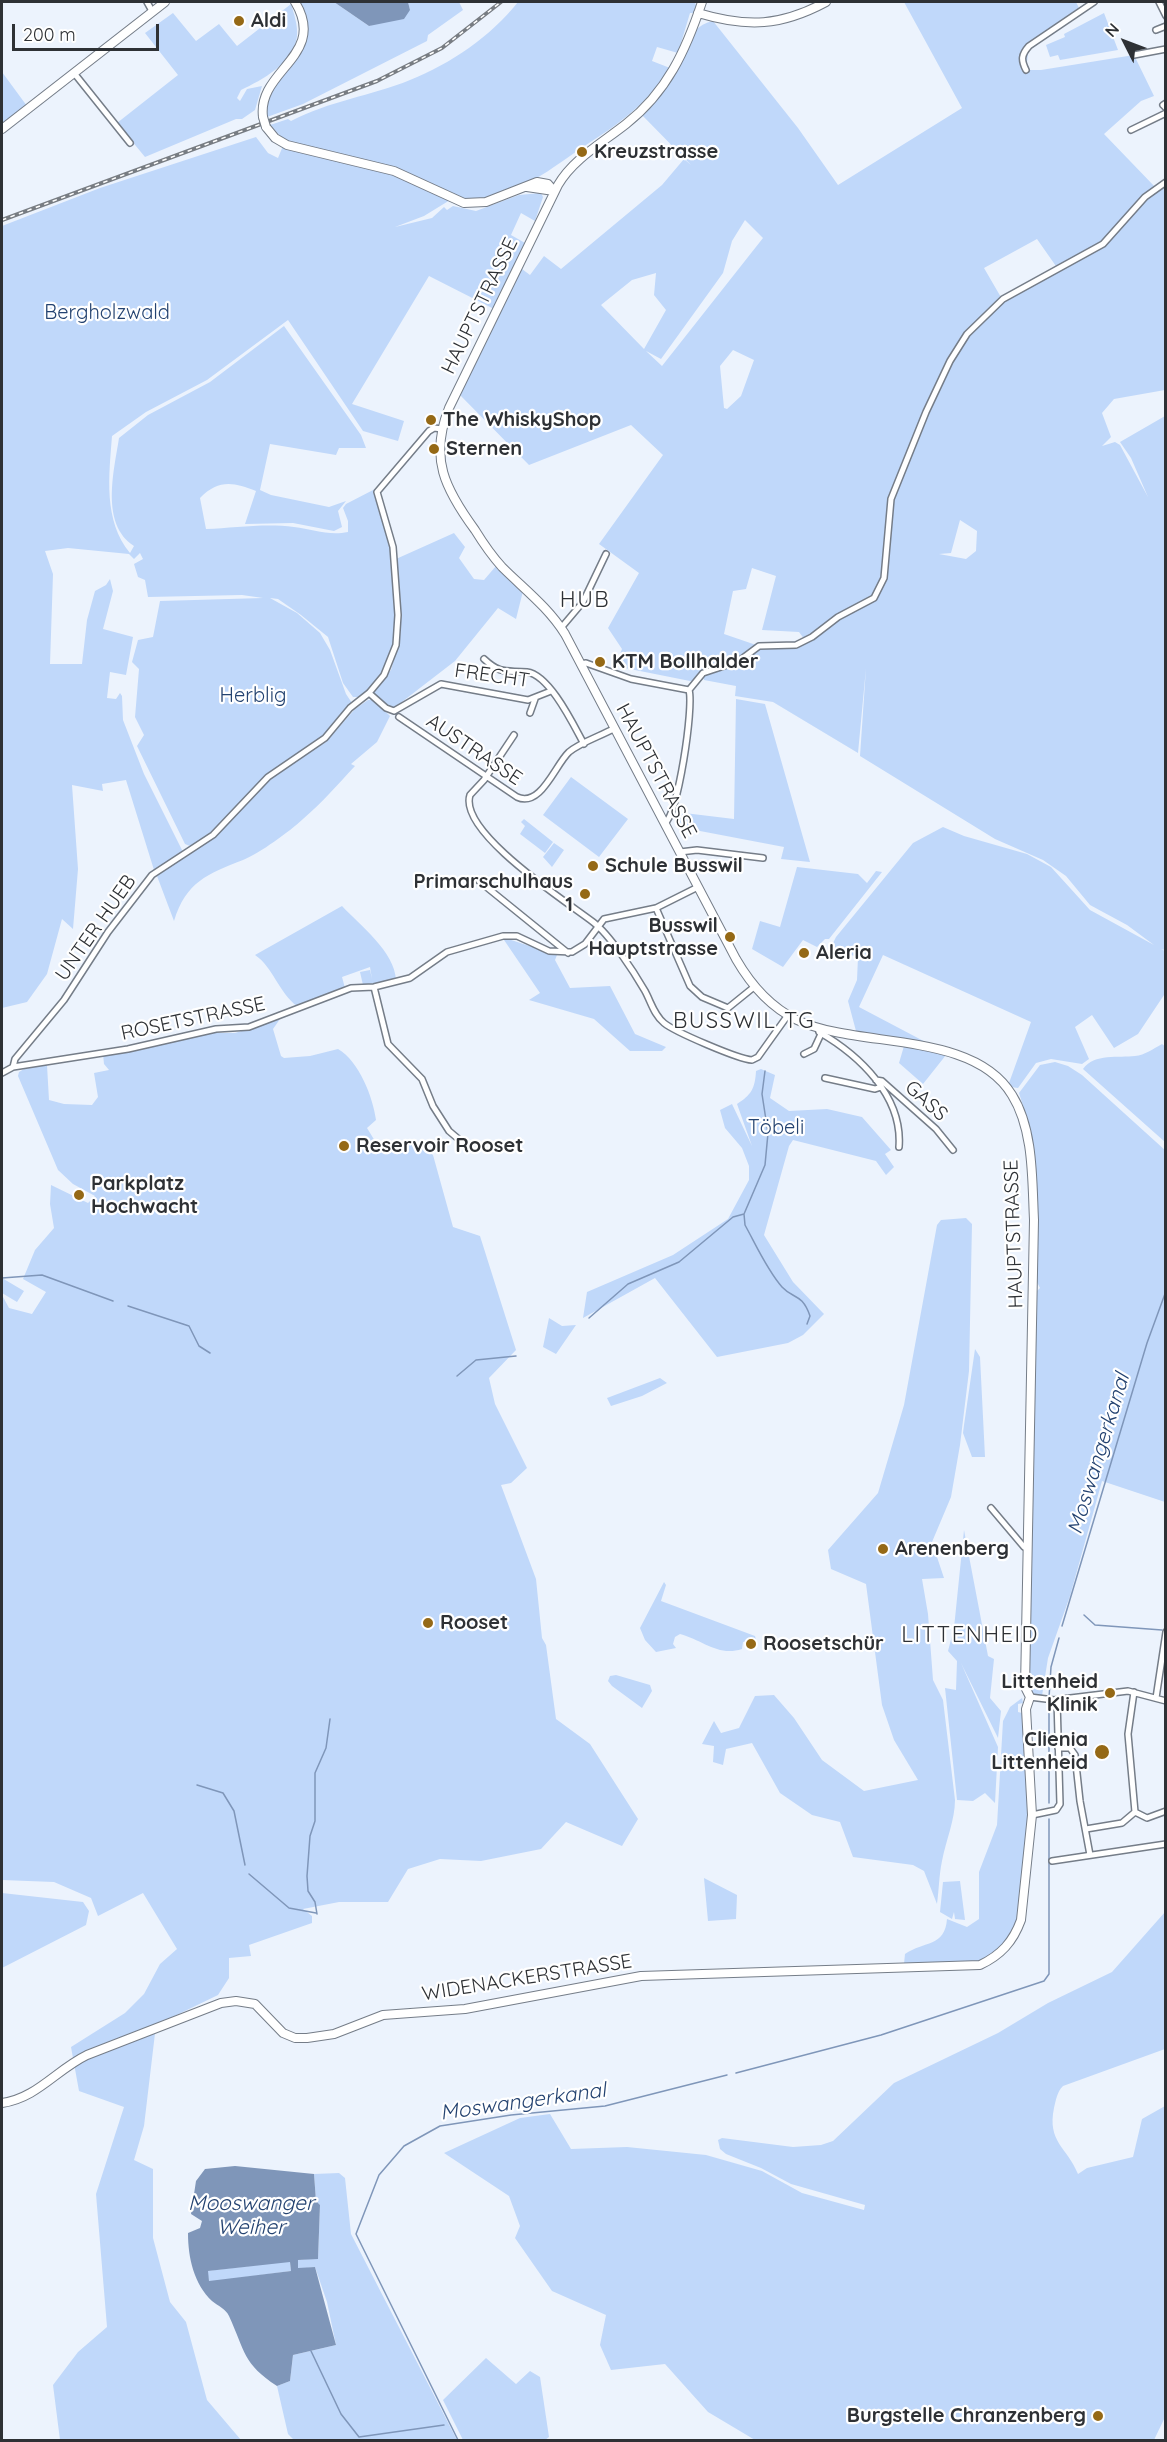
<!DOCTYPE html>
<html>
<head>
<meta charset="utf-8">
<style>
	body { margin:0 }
	#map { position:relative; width:1167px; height:2442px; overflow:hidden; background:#ecf3fd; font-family:Quicksand,sans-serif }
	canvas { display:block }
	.frame { position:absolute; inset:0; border:3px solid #2e3135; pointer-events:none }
	.north { position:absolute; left:1095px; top:12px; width:60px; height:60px; -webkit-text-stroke:4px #fff; paint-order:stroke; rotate:312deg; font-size:16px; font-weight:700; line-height:24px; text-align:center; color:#2e3135 }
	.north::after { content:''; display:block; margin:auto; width:21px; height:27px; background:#2e3135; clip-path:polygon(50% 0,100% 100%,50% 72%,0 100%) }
	.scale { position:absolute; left:12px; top:24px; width:147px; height:27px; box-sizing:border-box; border:3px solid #2e3135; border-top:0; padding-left:8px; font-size:18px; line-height:21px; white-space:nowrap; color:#2e3135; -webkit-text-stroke:4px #fff; paint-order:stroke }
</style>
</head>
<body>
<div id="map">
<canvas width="1167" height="2442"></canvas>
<div class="frame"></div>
<div class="north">N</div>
<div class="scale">200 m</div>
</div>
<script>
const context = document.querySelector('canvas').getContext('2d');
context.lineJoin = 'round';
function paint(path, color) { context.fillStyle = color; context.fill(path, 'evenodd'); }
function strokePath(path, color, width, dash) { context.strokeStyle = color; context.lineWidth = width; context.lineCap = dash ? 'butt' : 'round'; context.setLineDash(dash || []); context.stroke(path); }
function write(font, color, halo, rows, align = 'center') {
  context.font = font + ' Quicksand,sans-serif'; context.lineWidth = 4.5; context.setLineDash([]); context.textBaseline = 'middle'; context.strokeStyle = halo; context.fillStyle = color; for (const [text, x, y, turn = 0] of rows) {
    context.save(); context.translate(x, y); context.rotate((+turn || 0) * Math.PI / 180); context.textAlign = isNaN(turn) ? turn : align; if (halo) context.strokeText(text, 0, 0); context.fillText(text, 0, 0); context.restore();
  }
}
paint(new Path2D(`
	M299 2H334L369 26 410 10 408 2H459L463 10 428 35 427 41 303 104 267 117C251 79 331 64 299 2Z
	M518 2H695L698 13H690L678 53 657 47 652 61 670 68C649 102 619 124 586 145 550 169 502 210 455 197L424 216 395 227 432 218 444 207 447 210 453 206 476 211 519 195 541 193 543 197 535 221 521 213 511 235 525 243 494 309 429 276 352 404 404 421 398 441 363 431 288 320 207 380 146 412 112 436C109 476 103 520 130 553L134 546C100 524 114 471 119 438L148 415 210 382 284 326 361 435 366 448H339L336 455 270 444 260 490 271 495 329 507 346 501 338 511 342 527 334 531 293 523 245 524 256 491C234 482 218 479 200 498L206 529C234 528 265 523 294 527 313 529 328 536 348 532V521L343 508 346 504 375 489C377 504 382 515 387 529 392 547 392 566 393 584 396 632 400 664 360 697H353L343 683 328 637 301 615 278 599 270 598 297 613 320 633 330 650 346 694 352 703 324 736 272 772 215 830 190 846 185 844 137 746 144 735 135 717 139 669 132 662 138 640 153 637 160 601 263 598 242 595 148 597 145 580 138 577 134 564 143 559 140 553 134 559 129 554 68 548 45 551 53 574 50 664H82L87 620 95 591 106 585 110 579 113 591 103 629 133 637 126 675 110 672 107 698 116 699 120 693 122 696 123 720 144 774 183 852 154 870 126 780 102 784 103 791 72 785 78 869 73 929 62 919 47 974 27 1002 2 1008V226L100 188 256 137 268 153 278 158 285 141 270 125 288 119 291 121C329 101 371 96 410 80 452 63 490 37 518 2Z
	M904 2H1076L1081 12 1029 46 1026 70H1041L1134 55 1154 96 1141 101 1104 134 1156 188 1165 182V390L1114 399 1102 413 1111 437 1102 446 1115 442 1120 445 1148 497 1131 458 1120 442 1165 416V950L1161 949 1165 951 1166 992 1138 1034 1114 1048 1092 1015 1075 1027 1089 1059 1082 1064 1051 1059 1036 1063 1018 1088 1011 1087 1009 1083 1031 1022 883 955 859 1007 933 1046 856 1031 848 1001 857 980 858 957 830 949 836 937 913 843 943 827 964 836 1027 854 1051 867 1090 910 1154 945 1127 925 1090 905 1066 876 1043 860 995 839 860 756 866 668 858 753 773 702 735 696 736 686 704 680 703 673 695 682 615 666 622 649 608 628 639 573 599 544 663 455 631 425 529 465 458 393 518 266 530 275 544 256 561 269 662 185 684 159 691 165 640 113C646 106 654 99 659 92 674 70 683 27 713 21L798 128 838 185 962 108ZM745 220 763 238 662 366 646 351 661 359 723 273 732 241ZM1037 239 1058 269 1002 299 984 268ZM656 273 654 295 666 310 644 349 601 305 632 280ZM733 350 754 360 741 396 727 409 724 408 720 366ZM960 520 977 531 976 551 966 559 939 554 951 553ZM752 568 776 576 762 630 799 632 805 640 759 646 724 634 733 591 746 589Z
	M291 4C294 14 298 25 297 36 294 63 262 80 241 90L237 98 240 101 247 89 262 86 255 110 242 119H236L145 157 117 123 178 75 145 33 173 13 196 41 219 24 237 46Z
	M1104 13 1118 50 1060 60 1058 55 1050 57 1046 45 1065 37 1064 34Z
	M2 72 27 106 2 125Z
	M454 533 465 547 459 558 474 579 484 580 496 566 523 591 516 619 498 608 455 661 394 708 388 707 372 691 391 670 400 637 396 559Z
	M736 699 765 704 810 862 781 859 784 847 679 827 676 812 734 819Z
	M368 700H374L390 716 377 742 351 764 355 766C338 784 322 803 303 819 289 832 260 853 243 860 207 874 186 882 174 921L157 876 218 834 270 779 326 742 355 709Z
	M571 777 628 819 599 857 543 815Z
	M524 819 553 842 545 853 520 834 525 826 521 822Z
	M554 843 564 850 552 867 543 857Z
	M797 867 858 874 867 883 876 871 882 872 829 939H825L817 947 803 940 783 967 752 949 760 921 780 927Z
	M342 906C360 925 395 952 396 980L363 985 360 972 370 970 372 979 370 967 342 977 345 988 297 1006C279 993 273 967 255 955Z
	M502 937 557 955 555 960 570 988 610 986 635 1034 666 1047 662 1051H630L594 1019 529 1000 540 993Z
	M280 1019 273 1029 281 1056 284 1058 310 1056 338 1049C359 1061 373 1097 376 1120L367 1128 378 1146 414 1141 433 1155 453 1227 480 1236 516 1350 489 1378 495 1404 527 1468 511 1483 501 1485 536 1579 542 1638 546 1645 556 1719 590 1744 638 1819 622 1846 566 1822 541 1849 481 1861 440 1859 408 1869 388 1902H339L303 1909 312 1916V1923L249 1945 251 1956 229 1958V1978L218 1995 156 2025 144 2126 134 2160 153 2169V2238L170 2302 186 2322 207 2400 241 2440H60L53 2385 78 2352 107 2327 96 2194 124 2107 79 2091 71 2047 125 2013 144 1994 160 1964 177 1949 143 1893 98 1916 91 1898 54 1882 2 1880V1295L9 1308 32 1314 46 1292 23 1279 35 1250 54 1228 50 1204 51 1185 88 1203 95 1196 73 1184 58 1170 18 1076 19 1072 29 1066 47 1065 49 1100 64 1104 92 1105 98 1097 94 1073 109 1070 104 1064 103 1054 134 1051 207 1033H235Z
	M1162 1044 1166 1047 1165 1142 1083 1069C1094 1053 1119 1058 1135 1056 1145 1055 1153 1049 1162 1044Z
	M904 1046 946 1055 923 1084 899 1063Z
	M1055 1062 1068 1066 1082 1075 1166 1151 1165 1502 1102 1481 1070 1596 1048 1658 1042 1696 1032 1693 1028 1684 1036 1292 1040 1288 1037 1282 1034 1169 1027 1118 1019 1093 1040 1065Z
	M761 1069 775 1075 770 1098 789 1111 827 1109 862 1117 891 1150 885 1154 894 1167 886 1175 876 1161 793 1140 789 1146 764 1235 793 1282 824 1314 803 1335 788 1343 717 1357 655 1278 583 1318 587 1292 673 1255 728 1219 749 1180V1166L742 1148 725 1128 720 1110 732 1104 752 1146 737 1104C751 1095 755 1089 756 1071Z
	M966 1218 972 1224 969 1371 960 1445 951 1497 932 1542 944 1578 922 1579 928 1614 933 1680 943 1700 955 1800C955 1820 946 1840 942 1861 939 1875 939 1890 937 1904L924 1871 913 1865 853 1857 840 1822 812 1815 780 1793 752 1743 726 1749 723 1765 713 1762 714 1746 702 1744 714 1721 721 1733 739 1728 755 1696 774 1695 794 1718 822 1760 864 1791 918 1780 894 1740 882 1705 866 1584 831 1569 828 1550 878 1493 904 1405 937 1225 941 1220Z
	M2 1278 24 1291 17 1302 2 1293Z
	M549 1318 562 1326 576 1325 556 1354 543 1347Z
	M975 1349 980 1357 985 1457H972L963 1433 964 1425Z
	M660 1378 667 1383 642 1396 611 1406 607 1398Z
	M964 1530 988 1656 994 1659 990 1698 1001 1711 998 1738 961 1663 998 1747 995 1803 985 1793 973 1801 957 1800 945 1688 956 1690 957 1661 948 1651 954 1628Z
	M664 1582 666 1585 661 1601 755 1636 756 1640 743 1642 742 1649C718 1657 703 1640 680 1634L675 1637 673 1644 676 1648 656 1652 645 1640 640 1628Z
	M616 1675 650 1685 652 1691 642 1708 612 1686 608 1681 610 1676Z
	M1022 1698 1023 1703 1018 1704V1712L1022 1713 1024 1718 1030 1805 1016 1928 1006 1945 982 1965 907 1966 904 1964 905 1954C924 1941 945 1947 947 1919L967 1927 979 1919V1872L997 1825 1003 1721 1010 1707Z
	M704 1878 737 1895 736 1919 708 1921Z
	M960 1881 965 1920 955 1919 954 1912 952 1919 940 1912 943 1882Z
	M2 1893 83 1902 89 1911 86 1925 2 1968Z
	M1165 1912V2049L1063 2086C1057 2092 1056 2100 1054 2108 1047 2142 1067 2147 1078 2174L1087 2168 1133 2157 1142 2119 1165 2106 1166 2415 1154 2440H755L708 2412 665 2364 611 2370 600 2345 606 2315 552 2291 515 2238 520 2226 509 2196 444 2153 520 2118 550 2114 571 2149 627 2147 706 2155 762 2171 802 2193 864 2210 865 2205 791 2184 761 2168 726 2154 720 2149 718 2140 722 2138 793 2147 821 2145 833 2141 894 2083 998 2033 1048 2003 1112 1972Z
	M339 2173 345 2178 351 2234 457 2440H294L288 2434 277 2386 290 2381 293 2355 336 2345 327 2302 315 2267 298 2269V2260L318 2258 320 2205 316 2201 314 2174Z
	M290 2261 291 2271 209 2282 207 2271Z
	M486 2358 516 2384 530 2371 540 2377 549 2437 545 2440H463L443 2400Z`), '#c0d8fa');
paint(new Path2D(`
	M334 2H408L410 10 404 19 369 26Z
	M235 2166 314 2174 316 2201 320 2205 318 2259 298 2260V2268L315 2267 336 2345 293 2355 290 2381 277 2386C243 2364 245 2351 229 2316 226 2309 218 2306 212 2301 194 2284 188 2258 188 2233L200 2228 202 2221 191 2214 196 2181 205 2169ZM290 2262 291 2271 209 2281 208 2271Z`), '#7f96b9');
strokePath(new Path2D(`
	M744 1214 745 1225C756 1245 767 1270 782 1287 793 1299 802 1293 810 1316L807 1324
	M2 1278 42 1275 113 1301
	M128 1306 189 1326 199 1346 210 1353
	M589 1318 628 1284 679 1262 733 1217 744 1214 765 1165 768 1133 762 1094 765 1071
	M457 1376 476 1360 516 1356
	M1084 1615 1095 1625 1162 1630
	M1062 1626 1147 1343 1166 1291
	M1049 1698 1051 1667 1059 1638
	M1049 1702V1803
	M197 1785 223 1793 234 1811 245 1865
	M249 1874 289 1908 316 1913
	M317 1914 315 1902 308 1891 307 1876 310 1836 315 1821V1773L326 1748 330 1719
	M736 2073 881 2035 1044 1981 1049 1974V1819
	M311 2351 341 2414 359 2437 444 2425
	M458 2440 356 2234 379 2175 404 2146 440 2126 511 2115 605 2106 727 2075`), '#7f96b9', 1.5);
const street = new Path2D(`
	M147 2 152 11
	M1159 2 1166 16
	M1156 30 1166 26
	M1134 55 1166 49
	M1026 70C1021 60 1021 55 1029 46L1094 2
	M74 73 130 143
	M1166 103 1163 105 1166 108
	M1131 130 1166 113
	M561 628 583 602 606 554
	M484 659C501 675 507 670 527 672 550 675 574 726 584 744
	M581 664 586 663 631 679 689 690C694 707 678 814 665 823
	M689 690 703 673 739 661 759 646 796 645 812 637 838 617 874 598 884 578 891 499 926 412 950 361 967 334 1003 299 1103 244 1145 197 1166 182
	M369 693 386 708 394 711 441 684 528 700 551 691
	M530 713 535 699
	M399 717 517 797C541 808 555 765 569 752 581 742 601 736 615 728
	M514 735 484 780 470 795C458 832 567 902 593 922 610 935 634 972 645 991 651 1002 654 1015 664 1023 675 1032 738 1059 752 1060L758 1057 788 1015
	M680 852 697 850 763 858
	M479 881 568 953
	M656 908 690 986 702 997 728 1008 754 987
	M374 987 388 1044 422 1079 433 1106 449 1131 462 1142
	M818 1028 819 1032C859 1055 903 1096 899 1147
	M804 1054 814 1049 821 1034
	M13 1067 15 1059 64 1000 108 932 152 875 213 835 268 777 325 738 350 708 369 693 384 675 396 645 398 615 393 547 377 492 429 431 434 428 442 429
	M2 1073 13 1067 128 1049 216 1029 249 1027 351 988 374 987 410 978 447 952 503 936H517L549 951 572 952 585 944 604 919 656 908 698 887
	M825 1078 875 1089 881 1087
	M876 1080 882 1081 936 1129 953 1150
	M991 1508 1024 1547 1028 1548
	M1134 1692 1128 1734 1135 1812 1147 1818 1166 1811
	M1030 1697 1054 1700 1128 1691 1166 1701
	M1156 1698 1166 1632
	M1058 1748H1070L1075 1755 1080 1801 1090 1855
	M1032 1815 1056 1810 1060 1804 1057 1700
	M1086 1829 1122 1823 1135 1812
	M1052 1861 1166 1844`);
const secondary = new Path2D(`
	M698 13C748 28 781 26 826 2
	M263 117C257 70 328 56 295 2
	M266 127 275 138 287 145 394 171 464 203 486 202 537 182 548 184 554 191
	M2 129 165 2
	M527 187 554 191
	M2 2103C37 2098 56 2070 87 2055L221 2003 236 2001 255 2004 283 2033 295 2038H307L334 2034 383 2015 465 2009 641 1976 980 1965C1001 1955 1013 1942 1021 1920L1032 1815 1026 1709 1030 1697 1025 1687 1034 1220C1032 1181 1034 1130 1012 1095 973 1030 858 1049 797 1020 770 1007 751 985 736 959L565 634C548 607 524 589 502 567 492 556 483 543 475 530 445 489 429 458 449 408L558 185C573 159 602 143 626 124 667 92 686 50 702 2`);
strokePath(street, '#757d88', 8);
strokePath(secondary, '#757d88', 10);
strokePath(street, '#fff', 5);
strokePath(secondary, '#fff', 8);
const rail = new Path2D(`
	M2 220 377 81 442 48 501 2`);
strokePath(rail, '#787d83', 4);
strokePath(rail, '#fff', 1.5, [4.5]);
const secondaryBridge = new Path2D(`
	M263 117 266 127`);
strokePath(secondaryBridge, '#757d88', 10, []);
strokePath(secondaryBridge, '#fff', 8);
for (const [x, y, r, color] of [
	[239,21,6,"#956916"],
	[582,152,6,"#956916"],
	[431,420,6,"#956916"],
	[434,449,6,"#956916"],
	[600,662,6,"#956916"],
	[593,866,6,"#956916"],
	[585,894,6,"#956916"],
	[730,937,6,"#956916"],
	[804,953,6,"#956916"],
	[344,1146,6,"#956916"],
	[79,1195,6,"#956916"],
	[883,1549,6,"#956916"],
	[428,1623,6,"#956916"],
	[751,1644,6,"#956916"],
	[1110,1693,6,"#956916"],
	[1102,1752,8,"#956916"],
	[1098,2416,6,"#956916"]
]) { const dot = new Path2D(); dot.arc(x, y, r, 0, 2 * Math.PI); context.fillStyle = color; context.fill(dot); strokePath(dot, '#fff', 2); }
write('bold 20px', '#2e3135', '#fff', [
	["Aldi",251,21],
	["Kreuzstrasse",594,152],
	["The WhiskyShop",443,420],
	["Sternen",446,449],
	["KTM Bollhalder",612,662],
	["Schule Busswil",605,866],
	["Primarschulhaus",573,882,"right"],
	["1",573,905,"right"],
	["Busswil",718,926,"right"],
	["Hauptstrasse",718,949,"right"],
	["Aleria",816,953],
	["Reservoir Rooset",356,1146],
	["Parkplatz",91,1184],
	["Hochwacht",91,1207],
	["Arenenberg",895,1549],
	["Rooset",440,1623],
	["Roosetschür",763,1644],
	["Littenheid",1098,1682,"right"],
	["Klinik",1098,1705,"right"],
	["Clienia",1088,1740,"right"],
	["Littenheid",1088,1763,"right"],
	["Burgstelle Chranzenberg",1086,2416,"right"]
], 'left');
write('20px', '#2e3135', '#fff', [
	["HAUPTSTRASSE",480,306,-64],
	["FRECHT",492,676,8],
	["AUSTRASSE",474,750,34],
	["HAUPTSTRASSE",656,771,62],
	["UNTER HUEB",96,928,-55],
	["ROSETSTRASSE",193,1019,-12],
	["GASS",926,1101,42],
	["HAUPTSTRASSE",1014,1234,-92],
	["WIDENACKERSTRASSE",527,1978,-9]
]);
write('20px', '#244371', '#fff', [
	["Bergholzwald",107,313],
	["Herblig",253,696],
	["Töbeli",776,1128]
]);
write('italic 21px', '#244371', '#fff', [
	["Moswangerkanal",1099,1454,-73],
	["Moswangerkanal",523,2102,-8],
	["Mooswanger",251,2204],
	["Weiher",251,2228]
]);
context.letterSpacing = '1.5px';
write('22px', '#2e3135', '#fff', [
	["HUB",585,600],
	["BUSSWIL TG",744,1021],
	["LITTENHEID",970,1635]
]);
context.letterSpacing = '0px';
</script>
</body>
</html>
